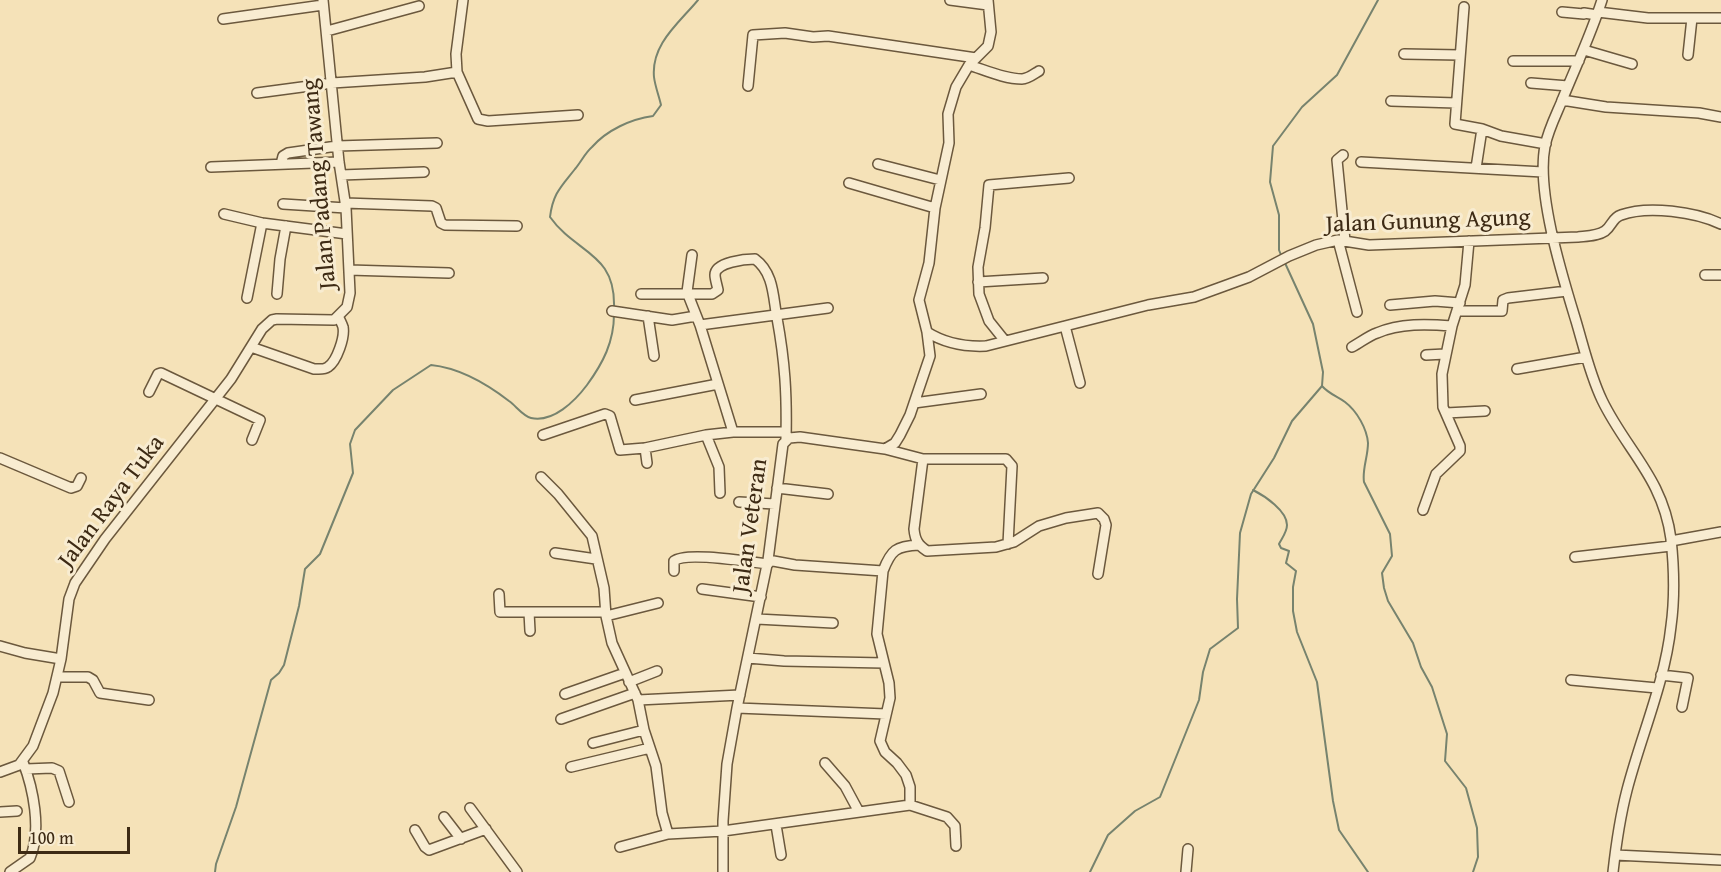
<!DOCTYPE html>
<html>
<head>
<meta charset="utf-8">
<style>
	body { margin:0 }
	#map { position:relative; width:1721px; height:872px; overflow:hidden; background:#f5e2b8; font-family:"Gentium Book Plus",serif }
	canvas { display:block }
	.scale { position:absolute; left:18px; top:827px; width:112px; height:27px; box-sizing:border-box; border:3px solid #3d2a14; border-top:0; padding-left:8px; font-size:18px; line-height:21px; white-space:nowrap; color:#3d2a14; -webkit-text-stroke:4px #f8ecd1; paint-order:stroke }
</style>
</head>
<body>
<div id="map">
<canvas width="1721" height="872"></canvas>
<div class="scale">100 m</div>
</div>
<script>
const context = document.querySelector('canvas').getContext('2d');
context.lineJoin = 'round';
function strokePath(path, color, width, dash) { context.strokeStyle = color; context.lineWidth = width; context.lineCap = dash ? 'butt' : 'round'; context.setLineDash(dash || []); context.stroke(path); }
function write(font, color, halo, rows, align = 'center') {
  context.font = font + ' "Gentium Book Plus",serif'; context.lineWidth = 6; context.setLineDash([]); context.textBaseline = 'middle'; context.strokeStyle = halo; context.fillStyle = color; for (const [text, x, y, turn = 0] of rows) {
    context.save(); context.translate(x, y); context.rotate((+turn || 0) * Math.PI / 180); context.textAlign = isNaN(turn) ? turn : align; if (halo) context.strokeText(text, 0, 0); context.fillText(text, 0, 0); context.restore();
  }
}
strokePath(new Path2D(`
	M1281 255 1279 250V215L1270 182 1273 146 1302 107 1337 75 1378 0
	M614 308C616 252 576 254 550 217 553 193 561 187 575 169 581 162 585 153 592 147 607 130 631 119 653 116L661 105C659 96 655 86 654 77 651 44 679 23 698 0
	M1322 386C1329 394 1337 396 1345 402 1357 411 1367 429 1368 443 1368 457 1362 469 1364 482L1390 534 1392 556 1382 573 1384 588 1388 601 1413 643 1421 667 1432 687 1447 734 1445 761 1466 788 1477 828 1478 857 1473 872
	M1253 490C1265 496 1287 511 1287 525 1287 532 1282 538 1279 544L1281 548 1289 551 1286 563 1296 571 1293 587V611L1297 632 1317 682 1333 801 1339 830 1368 872
	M215 872 216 864 236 807 271 680 279 673 284 665 299 606 305 569 320 554 353 473 350 444 355 430 393 390 431 365C460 368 487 384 509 401 516 406 523 416 531 418 553 423 575 401 587 385 603 363 614 342 614 314
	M1090 872 1108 835 1135 811 1160 797 1199 700 1203 672 1210 649 1238 628 1237 599 1240 533 1251 494 1274 458 1292 421 1322 386 1323 372 1313 324 1285 263`), '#77836e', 2);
const minor = new Path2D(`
	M463 0 456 54 457 72 478 119 488 121 578 115
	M950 0 988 5
	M1602 0C1591 35 1575 68 1561 103 1555 117 1548 131 1545 146 1536 192 1562 275 1576 321 1584 348 1590 375 1602 400 1626 450 1663 478 1671 539 1674 567 1675 597 1671 626 1665 682 1641 736 1627 790 1620 817 1616 845 1613 872
	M1464 7 1455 124 1482 129 1501 136 1546 144
	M1562 12 1584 14V13L1597 15
	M1598 12 1648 18H1721
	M223 19 323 5
	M327 31 419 6
	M1584 50 1632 64
	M1404 54 1460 55
	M1688 55 1692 18
	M1513 61H1579
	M969 65C985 70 1004 79 1022 79 1028 79 1034 74 1039 71
	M1531 83 1568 86
	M748 86 753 35 785 33 813 37 828 36 976 58
	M257 93 332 83 425 77 457 72
	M1562 100 1606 107 1699 113 1721 117
	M1391 101 1456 103
	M1343 155 1337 160 1345 241
	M1361 162 1543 172
	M281 164 283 156 288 153 337 146 437 143
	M878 164 940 180
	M211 167 339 162
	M1476 168 1482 129
	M341 175 424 172
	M849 183 935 208
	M345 203 432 206 436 208 441 223 445 225 517 226
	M283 204 346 208
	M224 214 262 223 347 234
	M1338 240 1357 312
	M692 255 687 292 700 325 733 432H786
	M349 270 449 273
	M1705 275H1721
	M978 282 1043 278
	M277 294 280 259 286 226
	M641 294H712L718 290C717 285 715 279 715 275 715 262 746 259 755 259 774 273 773 297 777 318 785 362 787 394 786 439
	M247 298 262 223
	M1390 305 1435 301 1460 303
	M612 311 672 320 696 316
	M1458 311H1502L1503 300 1508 298 1567 291
	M648 316 654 356
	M700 325 828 308
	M1065 326 1080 383
	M927 332C946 344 965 347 986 346L1148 305 1194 297 1249 277 1289 256 1316 245 1338 240 1369 245 1578 237C1587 236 1598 236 1605 231 1612 226 1612 218 1621 215 1648 205 1696 212 1721 224
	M1005 341 989 321 979 294 978 267 985 228 989 185 1069 178
	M251 347 314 369C319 369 324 370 328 367 337 361 345 337 343 327 343 326 339 318 339 318
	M1352 347C1360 343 1368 336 1377 333 1400 323 1427 324 1452 326
	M1426 355 1445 354
	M1517 369 1586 357
	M149 392 158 374 161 373 260 420 252 440
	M635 400 718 384
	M914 403 981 394
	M1446 413 1485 411
	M543 435 605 414 610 416 620 450 645 448
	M885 449 923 459H1006L1012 466 1008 544
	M0 458 71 488 77 486 81 478
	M923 459 914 529C915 540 918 545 927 551L996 547 1014 542 1039 526 1066 518 1098 513 1104 519 1106 525 1098 574
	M647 463 645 448 706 435
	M541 477 558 494 592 536 604 588 606 616 612 643 638 700
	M777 488 828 494
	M720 493 719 467 706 435 733 432
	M739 502 775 504
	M1423 510 1436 474 1460 451V446L1443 407 1442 374 1452 326 1465 285 1469 241
	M1671 541 1721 532
	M555 553 596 559
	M1575 557 1671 546
	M674 571V561C686 551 750 562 768 564
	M883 571C891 550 896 546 919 545
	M702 589 761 597
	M499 594 500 612H529
	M606 616 658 603
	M757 619 833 623
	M530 631 529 612H605
	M0 646 25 653 61 659
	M748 658 784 661 884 663
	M1661 675 1688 678 1682 707
	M57 677H88L93 680 100 693 149 700
	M1571 680 1657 688
	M629 682 657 671
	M565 694 625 673
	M737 708 886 714
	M561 719 635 693
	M593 743 644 730
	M825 763 845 786 859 812
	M571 767 650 748
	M26 769 52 768 59 771 69 802
	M0 772 19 765 33 746 53 693 61 659 69 599 75 583 105 539 231 379 262 329 272 320 277 319 334 320 347 307 350 293 346 208 339 162 323 0
	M910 805 947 817 955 826 956 846
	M470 808 517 872
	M0 812 17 811
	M444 817 461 839
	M776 825 781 855
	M415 830 425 847 429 850 486 829
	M668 834 662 813 656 766 644 730 638 700 740 695
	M620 847 668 834 723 831 910 805V787L906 775 897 763 885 752 880 741 890 698 889 683 877 634 883 571 795 565 768 560
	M1615 855 1721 860
	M10 872 30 858C42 830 33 788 23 762
	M723 872V821L727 764 737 708 768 560 783 444 789 438 800 437 885 449 895 443 900 435 910 415 930 356 927 332 919 300 929 263 935 208 949 143 948 114 956 87 969 65 988 46 991 32 988 0
	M1186 872 1188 849`);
strokePath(minor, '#6b583d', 12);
strokePath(minor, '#f8ecd1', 9);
write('24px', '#3d2a14', '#f8ecd1', [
	["Jalan Padang Tawang",320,184,-95],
	["Jalan Gunung Agung",1428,222,-2],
	["Jalan Raya Tuka",112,502,-53],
	["Jalan Veteran",751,526,-82]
]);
</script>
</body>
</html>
